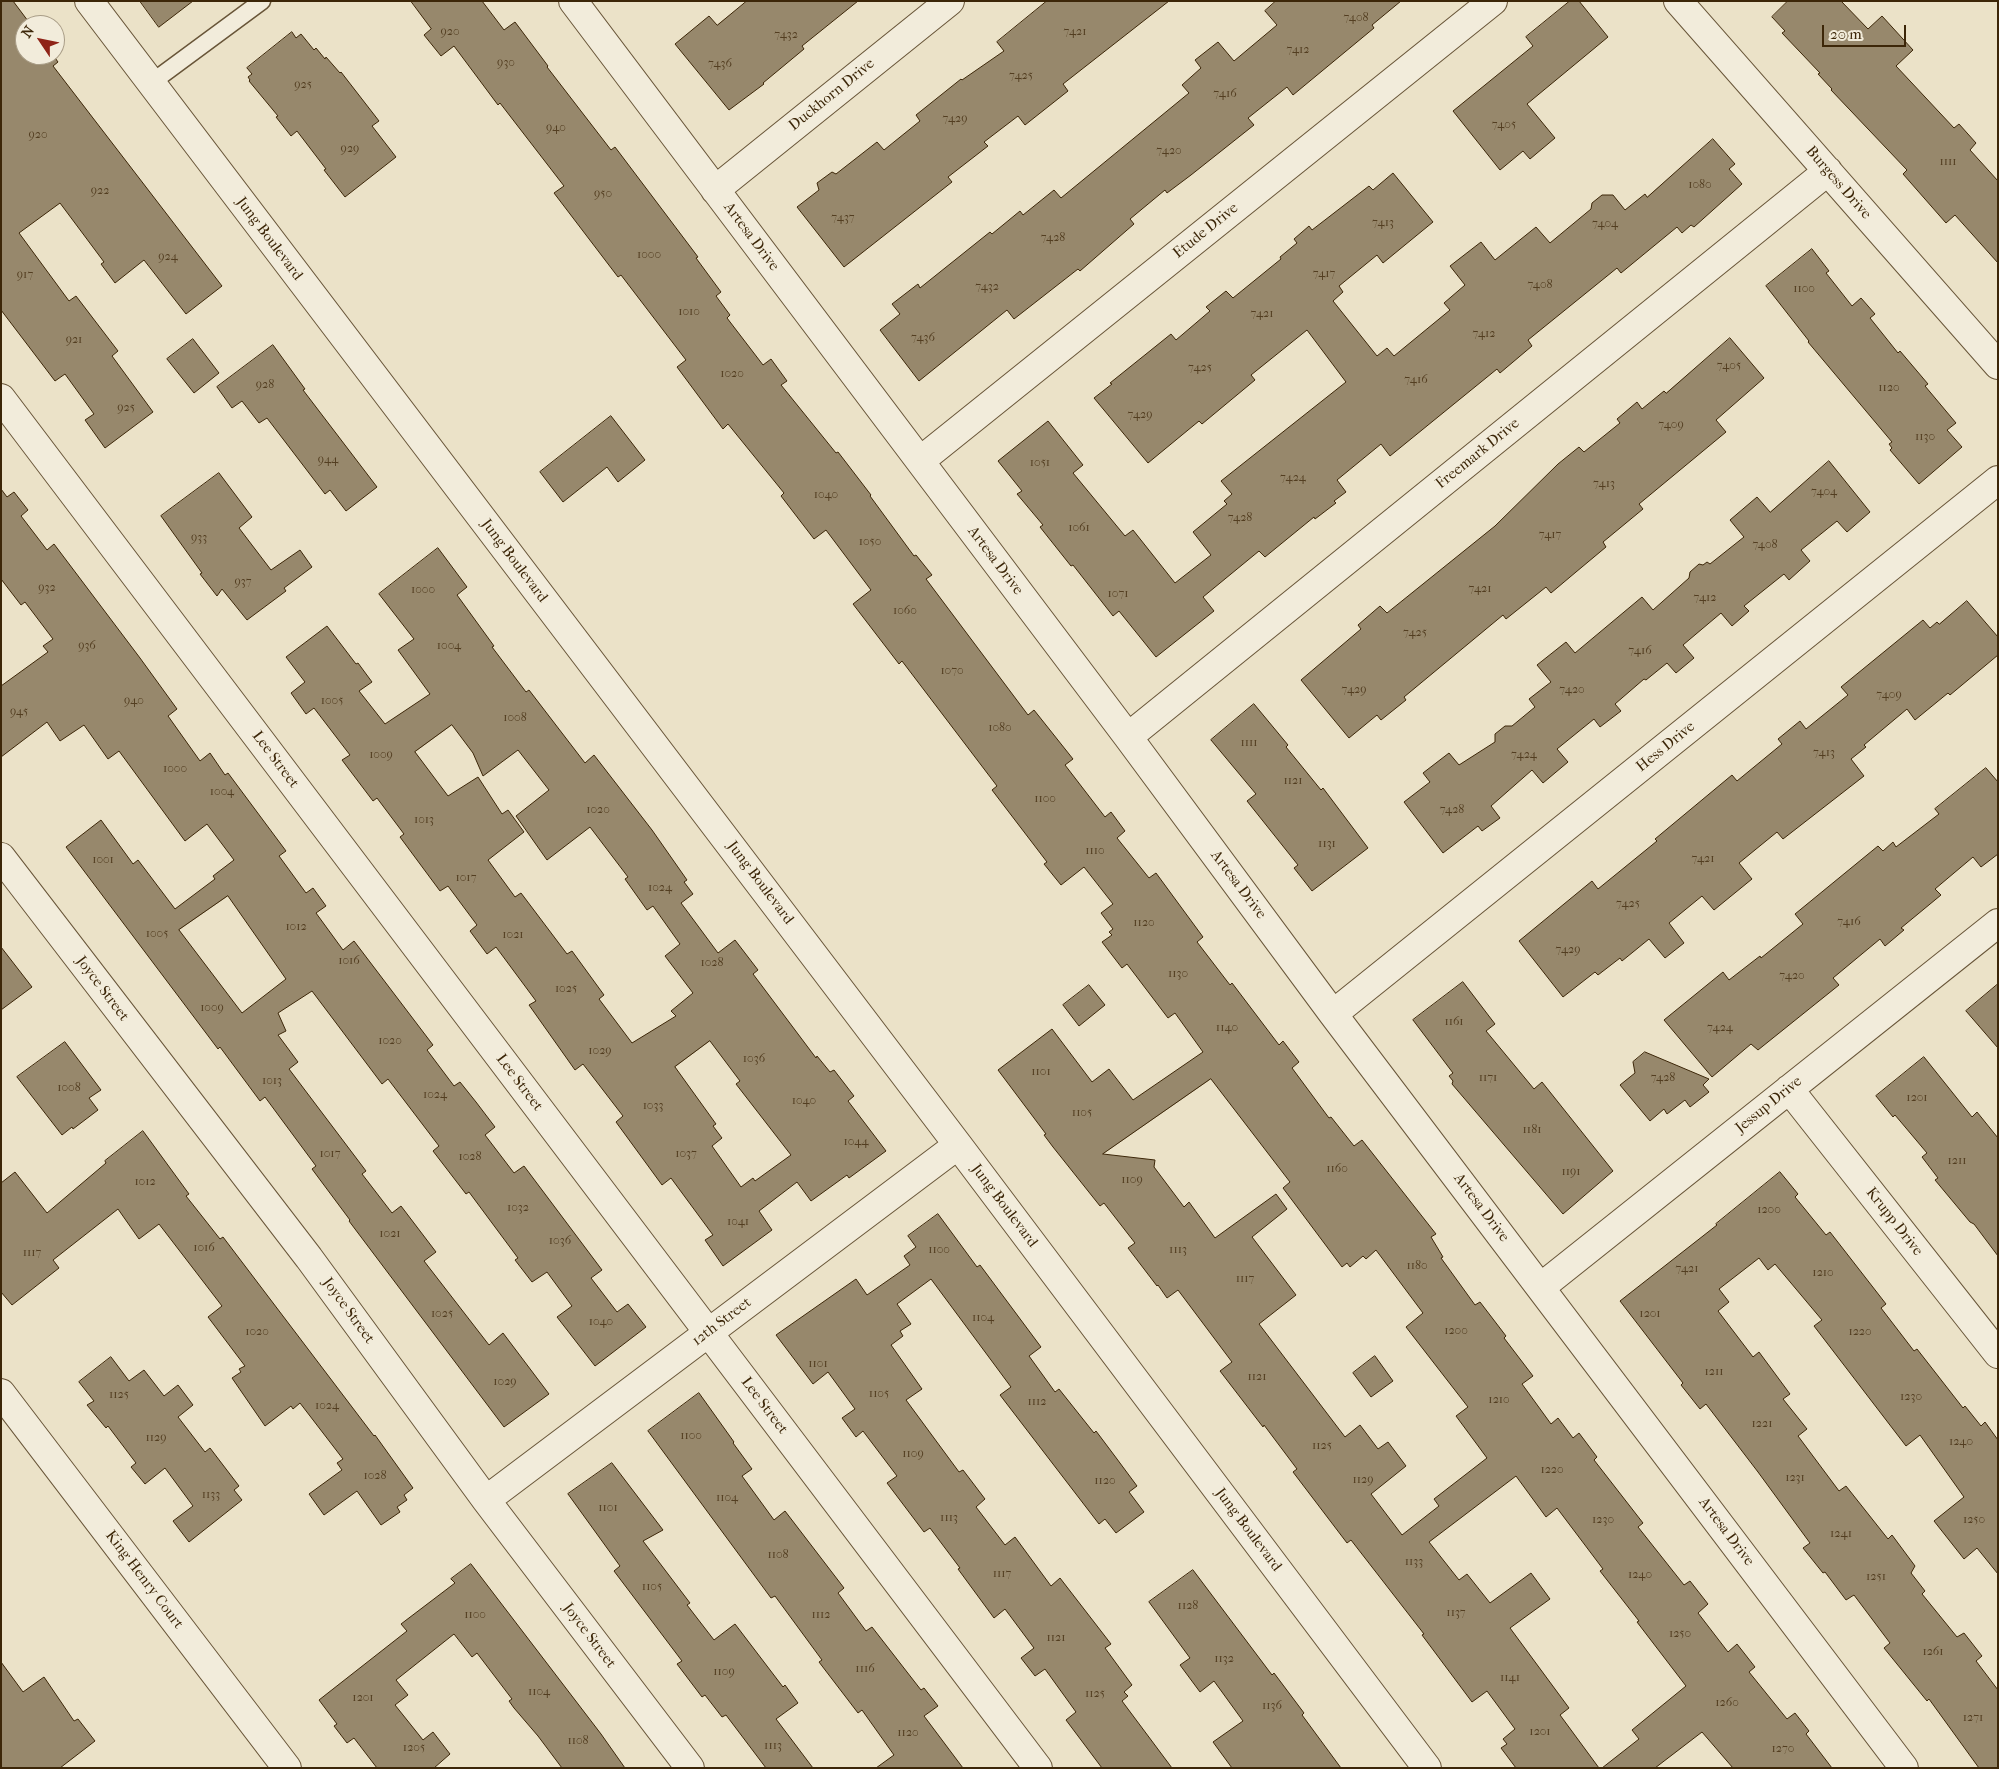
<!DOCTYPE html>
<html>
<head>
<meta charset="utf-8">
<style>
	body { margin:0 }
	#map { position:relative; width:1999px; height:1769px; overflow:hidden; background:#ebe2c8; font-family:"IM FELL French Canon",serif }
	canvas { display:block }
	.frame { position:absolute; inset:0; border:2px solid #3c2608; pointer-events:none }
	.north { position:absolute; left:15px; top:15px; width:50px; height:50px; box-sizing:border-box; background:#f2ecdb; border:1px solid #a99d87; border-radius:50%; rotate:304deg; font-size:14px; font-weight:700; line-height:20px; text-align:center; color:#3c2608 }
	.north::after { content:''; display:block; margin:auto; width:18px; height:22px; background:#8f2418; clip-path:polygon(50% 0,100% 100%,50% 72%,0 100%) }
	.scale { position:absolute; left:1822px; top:25px; width:84px; height:22px; box-sizing:border-box; border:2px solid #3c2608; border-top:0; padding-left:6px; font-size:15px; line-height:18px; white-space:nowrap; color:#3c2608; -webkit-text-stroke:4px #f2ecdb; paint-order:stroke }
</style>
</head>
<body>
<div id="map">
<canvas width="1999" height="1769"></canvas>
<div class="frame"></div>
<div class="north">N</div>
<div class="scale">20 m</div>
</div>
<script>
const context = document.querySelector('canvas').getContext('2d');
context.lineJoin = 'round';
function paint(path, color) { context.fillStyle = color; context.fill(path, 'evenodd'); }
function strokePath(path, color, width, dash) { context.strokeStyle = color; context.lineWidth = width; context.lineCap = dash ? 'butt' : 'round'; context.setLineDash(dash || []); context.stroke(path); }
function write(font, color, halo, rows, align = 'center') {
  context.font = font + ' "IM FELL French Canon",serif'; context.lineWidth = 5; context.setLineDash([]); context.textBaseline = 'middle'; context.strokeStyle = halo; context.fillStyle = color; for (const [text, x, y, turn = 0] of rows) {
    context.save(); context.translate(x, y); context.rotate((+turn || 0) * Math.PI / 180); context.textAlign = isNaN(turn) ? turn : align; if (halo) context.strokeText(text, 0, 0); context.fillText(text, 0, 0); context.restore();
  }
}
const building = new Path2D(`
	M1 1H13L31 25H25V55H53L58 62 53 66 222 286 186 314 144 260 115 283 101 264 104 262 60 203 19 233 69 301 76 296 118 351 112 356 153 412 105 448 85 420 94 414 65 374 55 381 1 310Z
	M140 1H193L159 27Z
	M411 1H482L504 30 515 22 548 66 547 67 611 150 615 147 698 257 696 258 721 292 716 296 730 315 727 318 763 365 771 359 787 381 781 385 836 453 838 452 871 495 870 496 914 556 916 555 932 575 926 579 1028 715 1034 710 1073 759 1065 765 1105 817 1111 812 1125 831 1117 838 1149 878 1156 873 1203 937 1197 942 1230 985 1232 983 1279 1045 1283 1041 1299 1062 1292 1068 1329 1118 1331 1117 1354 1146 1362 1140 1436 1234 1431 1237 1443 1257 1441 1258 1475 1305 1480 1302 1506 1336 1504 1338 1533 1376 1522 1384 1551 1424 1558 1418 1573 1438 1579 1433 1597 1457 1594 1460 1643 1523 1638 1527 1684 1585 1690 1581 1708 1604 1698 1613 1728 1652 1737 1644 1755 1667 1749 1672 1787 1719 1795 1713 1809 1731 1806 1734 1832 1768H1733L1702 1732 1655 1768H1602L1639 1739 1632 1730 1686 1686 1637 1622 1639 1621 1600 1571 1603 1569 1557 1508 1546 1517 1516 1476 1429 1542 1459 1580 1467 1574 1490 1603 1531 1573 1550 1599 1510 1628 1569 1708 1560 1715 1599 1768H1516L1501 1748 1507 1744 1503 1739 1515 1729 1487 1691 1472 1702 1422 1635 1424 1634 1351 1540 1347 1543 1293 1472 1297 1469 1264 1425 1263 1427 1220 1371 1232 1362 1178 1290 1167 1298 1158 1285 1157 1286 1128 1248 1135 1243 1104 1203 1100 1206 1053 1147 1044 1135 1046 1134 998 1070 1052 1029 1092 1082 1109 1069 1133 1100 1203 1052 1175 1013 1168 1018 1127 964 1122 968 1102 942 1112 935 1109 932 1113 929 1101 913 1113 904 1084 867 1061 885 1044 864 1047 862 992 790 997 786 902 661 899 664 853 604 871 590 826 530 814 539 781 496 784 493 728 424 723 429 677 367 686 360 621 275 618 277 554 193 564 186 500 103 498 105 454 46 441 56 424 35 431 29ZM1211 1079 1290 1182 1283 1188 1342 1267 1347 1263 1350 1267 1363 1256 1366 1259 1376 1250 1423 1313 1406 1327 1468 1407 1456 1416 1487 1458 1434 1499 1439 1506 1402 1535 1371 1494 1406 1466 1388 1442 1378 1449 1360 1425 1345 1437 1259 1324 1296 1295 1252 1237 1287 1209 1276 1194 1215 1238 1189 1202 1184 1207 1154 1167 1155 1160 1103 1154Z
	M747 1H858L802 46 804 49 763 83 764 84 729 110 675 44 709 16 717 25Z
	M1047 1H1169L1063 84 1068 91 1025 125 1018 116 984 142 988 146 948 177 952 182 844 267 797 207 819 190 817 183 832 172 836 174 877 142 884 150 920 121 916 115 961 79 962 80 1004 51 997 42Z
	M1276 1H1401L1372 25 1374 28 1293 95 1287 87 1248 118 1254 125 1191 175 1167 193 1165 190 1130 219 1134 224 1080 271 1078 269 1014 319 1007 310 919 381 880 330 900 314 892 304 918 284 920 288 990 232 992 234 1020 211 1023 215 1054 190 1061 198 1189 93 1182 85 1201 68 1195 60 1218 42 1234 61 1277 25 1265 11Z
	M1570 1H1579L1608 37 1527 104 1555 138 1530 159 1523 151 1500 170 1453 111 1533 46 1526 37Z
	M1788 1H1841L1868 29 1882 16 1913 50 1896 66 1954 128 1959 124 1976 143 1970 150 1998 181V263L1955 215 1946 223 1903 174 1907 170 1831 90 1832 89 1818 74 1820 73 1782 33 1785 31 1772 17Z
	M292 32 296 38 301 34 314 50 316 48 325 59 326 57 340 73 341 72 379 121 372 126 396 157 345 197 324 170 326 169 297 131 291 136 276 117 278 116 249 81 250 80 248 77 252 74 247 68Z
	M1713 139 1735 164 1729 169 1742 184 1694 227 1691 225 1682 233 1677 227 1621 273 1617 268 1528 340 1532 346 1500 373 1497 369 1390 456 1381 444 1337 480 1346 492 1334 501 1336 503 1315 519 1314 517 1265 557 1259 551 1203 597 1214 611 1156 657 1119 611 1113 616 1073 565 1071 566 1040 527 1043 525 1017 494 1022 491 998 461 1048 421 1083 465 1073 473 1125 536 1133 530 1175 583 1211 555 1193 532 1227 504 1224 501 1232 494 1221 481 1346 382 1307 330 1251 375 1255 380 1202 424 1199 421 1148 463 1094 398 1112 384 1110 383 1171 334 1176 340 1210 311 1206 307 1226 291 1233 298 1281 259 1280 257 1297 243 1294 239 1309 226 1312 230 1369 186 1373 190 1393 173 1433 222 1383 263 1377 255 1339 286 1343 292 1333 301 1377 356 1387 348 1394 356 1450 310 1444 303 1465 285 1450 266 1481 242 1495 260 1536 227 1550 243 1591 209 1592 203 1602 195H1613L1625 210 1645 194 1647 197Z
	M1812 249 1829 271 1826 273 1852 306 1861 298 1875 314 1870 318 1898 353 1900 351 1928 384 1925 386 1956 423 1947 430 1962 447 1919 484 1890 450 1892 448 1889 444 1892 442 1808 342 1809 341 1766 286Z
	M1730 338 1764 378 1716 420 1726 432 1639 504 1643 509 1603 542 1606 547 1576 572 1551 593 1546 587 1506 619 1503 615 1404 697 1406 700 1381 720 1377 715 1349 738 1301 680 1361 629 1358 625 1380 606 1387 613 1495 526 1558 464 1579 447 1584 452 1620 423 1617 419 1637 402 1642 409 1664 391 1666 393Z
	M193 339 219 373 194 393 167 359Z
	M273 345 305 389 303 390 377 487 346 511 330 490 325 494 267 418 259 423 242 401 232 408 217 387Z
	M611 416 645 460 618 482 607 467 563 502 540 472Z
	M1829 461 1870 512 1847 532 1837 521 1801 550 1810 561 1789 580 1784 574 1744 606 1749 611 1732 626 1721 613 1683 645 1694 658 1676 673 1667 663 1646 680 1644 679 1615 704 1621 711 1600 727 1594 719 1557 749 1568 762 1543 783 1532 770 1491 806 1500 818 1482 831 1478 826 1443 853 1404 802 1430 782 1423 773 1449 753 1459 765 1495 742V734L1505 726H1512L1535 707 1529 699 1551 682 1537 665 1566 642 1575 653 1642 597 1653 610 1689 578 1690 572 1699 564 1703 565 1707 562 1710 564 1744 537 1730 520 1757 497 1770 512Z
	M219 473 252 517 239 528 271 570 300 550 312 567 284 588 286 591 247 620 222 589 217 596 200 574 202 573 161 516Z
	M1 489 7 497 14 492 28 510 21 516 47 550 54 544 140 658 177 709 168 716 200 761 210 753 225 775 228 773 286 851 279 856 306 893 313 888 326 906 316 913 343 950 354 941 433 1045 427 1050 454 1086 460 1082 476 1102 495 1127 485 1135 514 1173 524 1166 602 1270 591 1278 617 1312 628 1304 646 1327 595 1366 557 1317 572 1306 547 1272 532 1282 515 1260 518 1258 469 1192 466 1194 433 1151 439 1146 388 1079 382 1084 312 991 278 1013 286 1031 278 1035 298 1062 289 1069 366 1171 362 1174 392 1213 401 1206 436 1252 424 1261 489 1345 503 1333 549 1394 504 1427 349 1221 350 1220 312 1169 316 1166 279 1116 265 1097 260 1101 220 1047 218 1049 66 847 101 820 133 864 138 860 175 909 215 879 213 876 234 860 207 824 185 841 119 751 108 759 84 725 60 741 47 722 1 757V686L48 652 43 646 53 639 25 602 21 605 1 579ZM228 896 286 979 242 1013 179 930Z
	M438 548 467 587 457 595 494 646 492 647 526 692 529 690 585 763 594 755 652 830 687 880 684 882 693 894 681 903 718 953 735 940 758 970 753 974 816 1058 817 1056 830 1072 834 1070 854 1096 848 1101 886 1151 849 1178 847 1175 811 1201 797 1182 759 1211 772 1230 723 1266 705 1240 713 1235 671 1178 662 1185 616 1122 623 1116 583 1064 575 1070 529 1005 536 1001 496 947 487 954 470 931 477 925 448 886 440 891 400 837 404 834 377 798 373 801 342 760 350 755 314 708 306 714 291 693 305 682 286 657 327 626 356 664 358 663 372 682 359 691 385 724 430 694 398 650 414 639 379 594ZM452 725 473 753 483 776 518 750 549 790 516 816 547 860 590 827 628 877 625 879 647 910 653 906 680 944 665 956 693 993 671 1011 676 1016 632 1043 599 999 604 995 572 951 567 954 521 893 515 897 488 860 524 832 508 810 502 814 478 777 448 796 415 752ZM710 1041 740 1081 736 1084 791 1155 755 1181 753 1178 741 1187 712 1146 722 1138 713 1126 716 1124 675 1067Z
	M1967 601 1998 637V655L1950 695 1948 693 1915 720 1907 709 1864 745 1866 747 1851 759 1864 776 1783 839 1777 832 1739 863 1752 879 1714 910 1702 896 1669 923 1684 943 1665 958 1649 939 1622 961 1620 958 1598 975 1595 972 1563 997 1519 941 1592 881 1598 889 1657 841 1655 839 1732 775 1737 781 1782 744 1778 739 1800 721 1806 729 1848 695 1841 687 1923 620 1930 628 1937 622 1939 624Z
	M1254 704 1288 745 1286 747 1321 790 1323 788 1368 848 1312 891 1294 868 1298 865 1247 801 1256 794 1211 740Z
	M1986 768 1998 782V854L1981 867 1973 857 1935 889 1941 895 1901 928 1904 930 1885 946 1880 939 1833 978 1839 985 1758 1050 1751 1044 1712 1077 1664 1020 1723 972 1729 980 1760 956 1761 958 1803 924 1795 914 1878 846 1883 851 1893 842 1896 847 1939 814 1935 809Z
	M1 947 32 987 1 1010Z
	M1463 982 1495 1024 1486 1031 1534 1089 1542 1082 1613 1171 1563 1214 1452 1084 1453 1081 1449 1076 1453 1073 1413 1020Z
	M1998 984V1048L1966 1011Z
	M1089 985 1105 1005 1079 1026 1063 1005Z
	M65 1042 101 1090 89 1098 98 1110 73 1129 72 1127 62 1135 17 1077Z
	M1645 1052 1709 1079 1703 1085 1709 1092 1690 1107 1685 1100 1667 1114 1664 1109 1650 1121 1620 1085 1635 1073 1633 1062Z
	M1924 1057 1972 1117 1977 1112 1998 1138V1256L1974 1224 1970 1222 1935 1180 1938 1178 1922 1157 1927 1153 1895 1115 1893 1117 1876 1096Z
	M143 1131 189 1194 186 1196 220 1239 223 1237 374 1436 375 1435 413 1488 404 1495 407 1500 397 1507 400 1512 381 1525 357 1491 324 1515 309 1494 342 1470 337 1463 343 1459 300 1403 293 1409 291 1406 265 1426 232 1378 241 1372 239 1369 245 1366 208 1317 222 1306 159 1224 139 1239 118 1209 53 1260 59 1268 12 1305 1 1292V1183L15 1172 47 1213 106 1163 105 1161Z
	M1780 1172 1798 1194 1795 1197 1826 1235 1830 1232 1886 1304 1881 1308 1914 1351 1917 1349 1963 1408 1965 1406 1981 1426 1985 1422 1998 1440V1574L1977 1548 1964 1559 1934 1521 1964 1497 1920 1435 1906 1446 1814 1326 1822 1320 1775 1264 1768 1270 1759 1258 1719 1289 1729 1302 1718 1311 1753 1357 1759 1352 1790 1394 1783 1399 1807 1429 1798 1436 1839 1491 1846 1486 1888 1539 1892 1535 1915 1566 1911 1573 1925 1591 1922 1594 1957 1637 1964 1633 1982 1656 1976 1661 1998 1690V1768H1979L1929 1699 1927 1701 1884 1648 1890 1643 1854 1595 1846 1600 1825 1572 1823 1573 1803 1548 1810 1543 1758 1472 1706 1404 1700 1409 1681 1385 1683 1383 1620 1301 1717 1225 1716 1224Z
	M938 1214 977 1267 980 1265 1041 1347 1029 1356 1055 1392 1059 1389 1094 1433 1096 1431 1117 1459 1137 1486 1129 1492 1144 1512 1116 1533 1105 1519 1099 1524 1000 1395 1011 1387 931 1279 897 1304 911 1324 900 1331 903 1336 891 1345 922 1389 906 1400 959 1472 963 1470 985 1499 976 1507 1005 1545 1015 1537 1051 1586 1060 1578 1111 1644 1105 1648 1132 1685 1124 1692 1128 1696 1122 1701 1172 1768H1102L1066 1720 1076 1712 1045 1669 1035 1676 1021 1658 1034 1648 1005 1609 994 1618 958 1569 960 1568 930 1528 924 1532 887 1483 897 1476 863 1431 856 1437 842 1418 855 1409 828 1372 813 1384 776 1335 856 1279 867 1295 910 1265 904 1256 916 1247 908 1236Z
	M1375 1356 1393 1381 1371 1397 1353 1373Z
	M111 1357 129 1381 144 1370 164 1396 178 1385 193 1405 178 1417 205 1452 210 1448 239 1486 234 1490 242 1500 189 1542 173 1521 193 1506 165 1468 145 1484 131 1467 136 1463 108 1426 106 1428 87 1405 94 1401 79 1382Z
	M699 1393 734 1442 733 1443 752 1469 742 1476 774 1520 785 1511 844 1588 838 1593 866 1631 872 1627 921 1690 924 1688 938 1706 924 1716 963 1768H876L894 1755 862 1710 858 1713 819 1662 822 1660 775 1596 771 1598 648 1431Z
	M612 1463 663 1530 643 1541 690 1603 687 1605 714 1640 735 1624 783 1687 785 1685 798 1703 776 1719 813 1768H766L726 1715 722 1717 705 1695 702 1697 677 1664 682 1661 614 1571 620 1566 568 1494Z
	M471 1564 601 1734 625 1768H562L538 1736 514 1708 509 1701 512 1699 477 1653 472 1657 454 1634 396 1680 408 1695 395 1705 423 1740 433 1732 450 1754 434 1768H377L354 1738 347 1743 334 1726 337 1724 319 1700 407 1631 401 1624 455 1583 451 1579Z
	M1193 1570 1272 1675 1274 1673 1304 1713 1302 1715 1341 1768H1232L1213 1742 1243 1721 1214 1681 1200 1692 1180 1665 1190 1658 1149 1602Z
	M1 1662 23 1692 44 1677 74 1721 78 1719 95 1741 60 1768H1Z`);
paint(building, '#97886c');
strokePath(building, '#3c2608', 1);
const service = new Path2D(`
	M151 83 262 1`);
const minor = new Path2D(`
	M89 1 958 1145 1427 1768
	M573 1 1128 737 1333 1014 1904 1768
	M1678 1 1998 365
	M715 190 950 1
	M1 398 1038 1768
	M920 461 1493 1
	M1128 737 1828 171
	M1 857 309 1258 486 1500 690 1768
	M1333 1014 1998 480
	M1789 1089 1998 1354
	M1541 1287 1998 923
	M1 1393 287 1768
	M486 1500 958 1145`);
strokePath(service, '#685538', 19);
strokePath(minor, '#685538', 30);
strokePath(service, '#f2ecdb', 16);
strokePath(minor, '#f2ecdb', 28);
write('12px', '#533e21', null, [
	["7408",1356,18],
	["920",450,32],
	["7421",1075,32],
	["7432",786,35],
	["7412",1298,50],
	["930",506,63],
	["7436",720,64],
	["7425",1021,76],
	["925",303,85],
	["7416",1225,94],
	["7429",955,119],
	["7405",1504,125],
	["940",556,128],
	["920",38,135],
	["929",350,149],
	["7420",1169,151],
	["1111",1948,162],
	["1080",1700,185],
	["922",100,191],
	["950",603,194],
	["7437",843,218],
	["7413",1383,223],
	["7404",1605,224],
	["7428",1053,238],
	["1000",649,255],
	["924",168,257],
	["7417",1324,274],
	["917",25,275],
	["7408",1540,285],
	["7432",987,287],
	["1100",1804,289],
	["1010",689,312],
	["7421",1262,314],
	["7412",1484,334],
	["7436",923,338],
	["921",74,340],
	["7405",1729,366],
	["7425",1200,368],
	["1020",732,374],
	["7416",1416,380],
	["928",265,385],
	["1120",1889,388],
	["925",126,408],
	["7429",1140,415],
	["7409",1671,425],
	["1130",1925,437],
	["944",328,460],
	["1051",1040,463],
	["7424",1293,478],
	["7413",1604,484],
	["7404",1824,492],
	["1040",826,495],
	["7428",1240,518],
	["1061",1079,528],
	["7417",1550,535],
	["933",199,538],
	["1050",870,542],
	["7408",1765,545],
	["937",243,582],
	["932",47,588],
	["7421",1480,589],
	["1000",423,590],
	["1071",1118,594],
	["7412",1705,598],
	["1060",905,611],
	["7425",1415,633],
	["936",87,646],
	["1004",449,646],
	["7416",1640,651],
	["1070",952,671],
	["7429",1354,690],
	["7420",1572,690],
	["7409",1889,695],
	["940",134,701],
	["1005",332,701],
	["945",19,712],
	["1008",515,718],
	["1080",1000,728],
	["1111",1249,743],
	["7413",1824,753],
	["1009",381,755],
	["7424",1524,755],
	["1000",175,769],
	["1121",1293,781],
	["1004",222,792],
	["1100",1045,799],
	["1020",598,810],
	["7428",1452,810],
	["1013",424,820],
	["1131",1327,844],
	["1110",1095,851],
	["7421",1703,859],
	["1001",103,860],
	["1017",466,878],
	["1024",660,888],
	["7425",1628,904],
	["7416",1849,922],
	["1120",1144,923],
	["1012",296,927],
	["1005",157,934],
	["1021",513,935],
	["7429",1568,950],
	["1016",349,961],
	["1028",712,963],
	["1130",1178,974],
	["7420",1792,976],
	["1025",566,989],
	["1009",212,1008],
	["1161",1454,1022],
	["1140",1227,1028],
	["7424",1720,1028],
	["1020",390,1041],
	["1029",600,1051],
	["1036",754,1059],
	["1101",1041,1072],
	["1171",1488,1078],
	["7428",1663,1078],
	["1013",272,1081],
	["1008",69,1088],
	["1024",435,1095],
	["1201",1917,1098],
	["1040",804,1101],
	["1033",653,1106],
	["1105",1082,1113],
	["1181",1532,1130],
	["1044",856,1142],
	["1017",330,1154],
	["1037",686,1154],
	["1028",470,1157],
	["1211",1957,1161],
	["1160",1337,1169],
	["1191",1571,1172],
	["1109",1132,1180],
	["1012",145,1182],
	["1032",518,1208],
	["1200",1769,1210],
	["1041",738,1222],
	["1021",390,1234],
	["1036",560,1241],
	["1016",204,1248],
	["1100",939,1250],
	["1113",1178,1250],
	["1117",32,1253],
	["1180",1417,1266],
	["7421",1687,1269],
	["1210",1823,1273],
	["1117",1245,1279],
	["1025",442,1314],
	["1201",1650,1314],
	["1104",983,1318],
	["1040",601,1322],
	["1200",1456,1331],
	["1020",257,1332],
	["1220",1860,1332],
	["1101",818,1364],
	["1211",1714,1372],
	["1121",1257,1377],
	["1029",505,1382],
	["1105",879,1394],
	["1125",119,1395],
	["1230",1911,1397],
	["1210",1499,1400],
	["1112",1037,1402],
	["1024",327,1406],
	["1221",1762,1424],
	["1100",691,1436],
	["1129",156,1438],
	["1240",1961,1442],
	["1125",1322,1446],
	["1109",913,1454],
	["1220",1552,1470],
	["1028",375,1476],
	["1231",1795,1478],
	["1129",1363,1480],
	["1120",1105,1481],
	["1133",211,1495],
	["1104",727,1498],
	["1101",608,1508],
	["1113",949,1518],
	["1230",1603,1520],
	["1250",1974,1520],
	["1241",1841,1534],
	["1108",778,1555],
	["1133",1414,1562],
	["1117",1002,1574],
	["1240",1640,1575],
	["1251",1876,1577],
	["1105",652,1587],
	["1128",1188,1606],
	["1137",1456,1613],
	["1100",475,1615],
	["1112",821,1615],
	["1250",1680,1634],
	["1121",1056,1638],
	["1261",1933,1652],
	["1132",1224,1659],
	["1116",865,1669],
	["1109",724,1672],
	["1141",1510,1678],
	["1104",539,1692],
	["1125",1095,1694],
	["1201",363,1698],
	["1260",1727,1703],
	["1136",1272,1706],
	["1271",1973,1718],
	["1201",1540,1732],
	["1120",908,1733],
	["1108",578,1741],
	["1113",773,1746],
	["1205",414,1748],
	["1270",1783,1749]
]);
write('15px', '#3c2608', '#f2ecdb', [
	["Duckhorn Drive",832,95,-39],
	["Burgess Drive",1838,183,49],
	["Etude Drive",1206,231,-39],
	["Artesa Drive",751,237,53],
	["Jung Boulevard",269,239,53],
	["Freemark Drive",1478,454,-39],
	["Jung Boulevard",514,561,53],
	["Artesa Drive",995,561,53],
	["Hess Drive",1666,747,-39],
	["Lee Street",275,760,53],
	["Jung Boulevard",760,883,53],
	["Artesa Drive",1238,885,53],
	["Joyce Street",102,989,53],
	["Lee Street",519,1083,53],
	["Jessup Drive",1769,1105,-39],
	["Jung Boulevard",1004,1206,53],
	["Artesa Drive",1481,1208,53],
	["Krupp Drive",1894,1222,52],
	["Joyce Street",348,1311,54],
	["12th Street",722,1322,-37],
	["Lee Street",764,1406,53],
	["Jung Boulevard",1248,1530,53],
	["Artesa Drive",1726,1532,53],
	["King Henry Court",144,1580,53],
	["Joyce Street",589,1636,53]
]);
</script>
</body>
</html>
